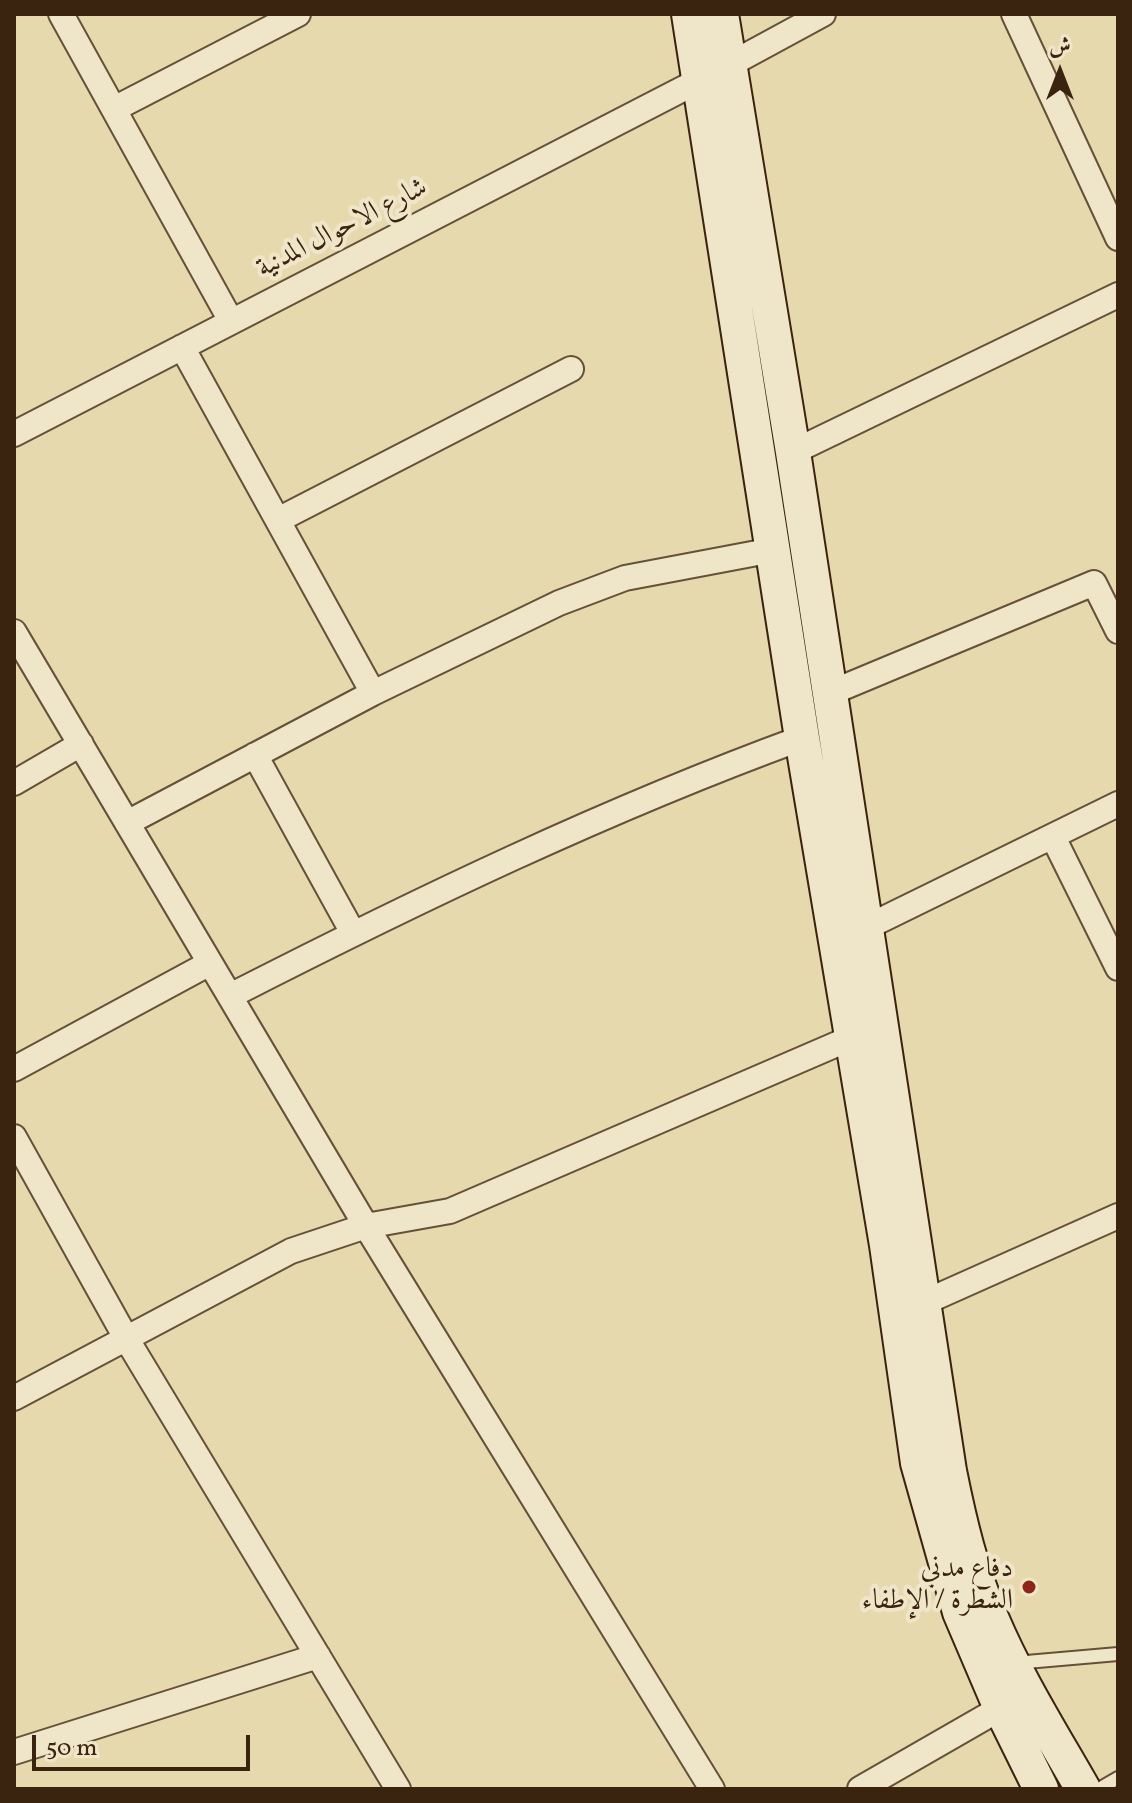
<!DOCTYPE html>
<html>
<head>
<meta charset="utf-8">
<style>
	body { margin:0 }
	#map { position:relative; width:1132px; height:1803px; overflow:hidden; background:#e6d9ae; font-family:Vollkorn,Amiri,serif }
	canvas { display:block }
	.frame { position:absolute; inset:0; border:16px solid #3a240f; pointer-events:none }
	.north { position:absolute; left:1020px; top:32px; width:80px; height:80px; -webkit-text-stroke:6px #efe6ca; paint-order:stroke; rotate:0deg; font-size:22px; font-weight:700; line-height:32px; text-align:center; color:#3a240f }
	.north::after { content:''; display:block; margin:auto; width:28px; height:36px; background:#3a240f; clip-path:polygon(50% 0,100% 100%,50% 72%,0 100%) }
	.scale { position:absolute; left:32px; top:1735px; width:218px; height:36px; box-sizing:border-box; border:4px solid #3a240f; border-top:0; padding-left:10px; font-size:24px; line-height:28px; white-space:nowrap; color:#3a240f; -webkit-text-stroke:6px #efe6ca; paint-order:stroke }
</style>
</head>
<body>
<div id="map">
<canvas width="1132" height="1803"></canvas>
<div class="frame"></div>
<div class="north">ش</div>
<div class="scale">50 m</div>
</div>
<script>
const context = document.querySelector('canvas').getContext('2d');
context.lineJoin = 'round';
function strokePath(path, color, width, dash) { context.strokeStyle = color; context.lineWidth = width; context.lineCap = dash ? 'butt' : 'round'; context.setLineDash(dash || []); context.stroke(path); }
function write(font, color, halo, rows, align = 'center') {
  context.font = font + ' Vollkorn,Amiri,serif'; context.lineWidth = 8; context.setLineDash([]); context.textBaseline = 'middle'; context.strokeStyle = halo; context.fillStyle = color; for (const [text, x, y, turn = 0] of rows) {
    context.save(); context.translate(x, y); context.rotate((+turn || 0) * Math.PI / 180); context.textAlign = isNaN(turn) ? turn : align; if (halo) context.strokeText(text, 0, 0); context.fillText(text, 0, 0); context.restore();
  }
}
const lane = new Path2D(`
	M1015 1663 1118 1654
	M1099 1789 1118 1778`);
const street = new Path2D(`
	M61 14 231 321
	M1014 14 1118 238
	M729 65 823 14
	M114 109 298 14
	M182 347 373 693
	M14 434 700 80
	M793 452 1118 295
	M278 520 571 369
	M14 632 366 1226 712 1789
	M830 693 1094 583 1118 631
	M255 755 353 933
	M14 783 81 744
	M127 823 373 693 559 603 625 578 773 550
	M1053 837 1118 968
	M865 928 1118 804
	M230 996C416 901 605 810 802 738
	M14 1069 210 963
	M14 1137 126 1338 398 1789
	M923 1303 1118 1216
	M14 1398 291 1251 366 1226 450 1211 851 1038
	M14 1752 318 1656
	M860 1789 1001 1708`);
const secondary = new Path2D(`
	M689 14 802 738 887 1245 918 1463 960 1612 1001 1708 1041 1789
	M721 14 793 452 949 1471C959 1521 971 1572 992 1620 1017 1679 1051 1733 1083 1789`);
strokePath(lane, '#655137', 16);
strokePath(street, '#655137', 28);
strokePath(secondary, '#3a240f', 38);
strokePath(lane, '#efe6ca', 12);
strokePath(street, '#efe6ca', 24);
strokePath(secondary, '#efe6ca', 34);
for (const [x, y, r, color] of [
	[1029,1587,8,"#8f2418"]
]) { const dot = new Path2D(); dot.arc(x, y, r, 0, 2 * Math.PI); context.fillStyle = color; context.fill(dot); strokePath(dot, '#efe6ca', 3); }
write('28px', '#3a240f', '#efe6ca', [
	["شارع الاحوال المدنية",343,230,-27]
]);
write('28px', '#3a240f', '#efe6ca', [
	["دفاع مدني",1013,1571],
	["الشطرة / الإطفاء",1013,1603]
], 'right');
</script>
</body>
</html>
